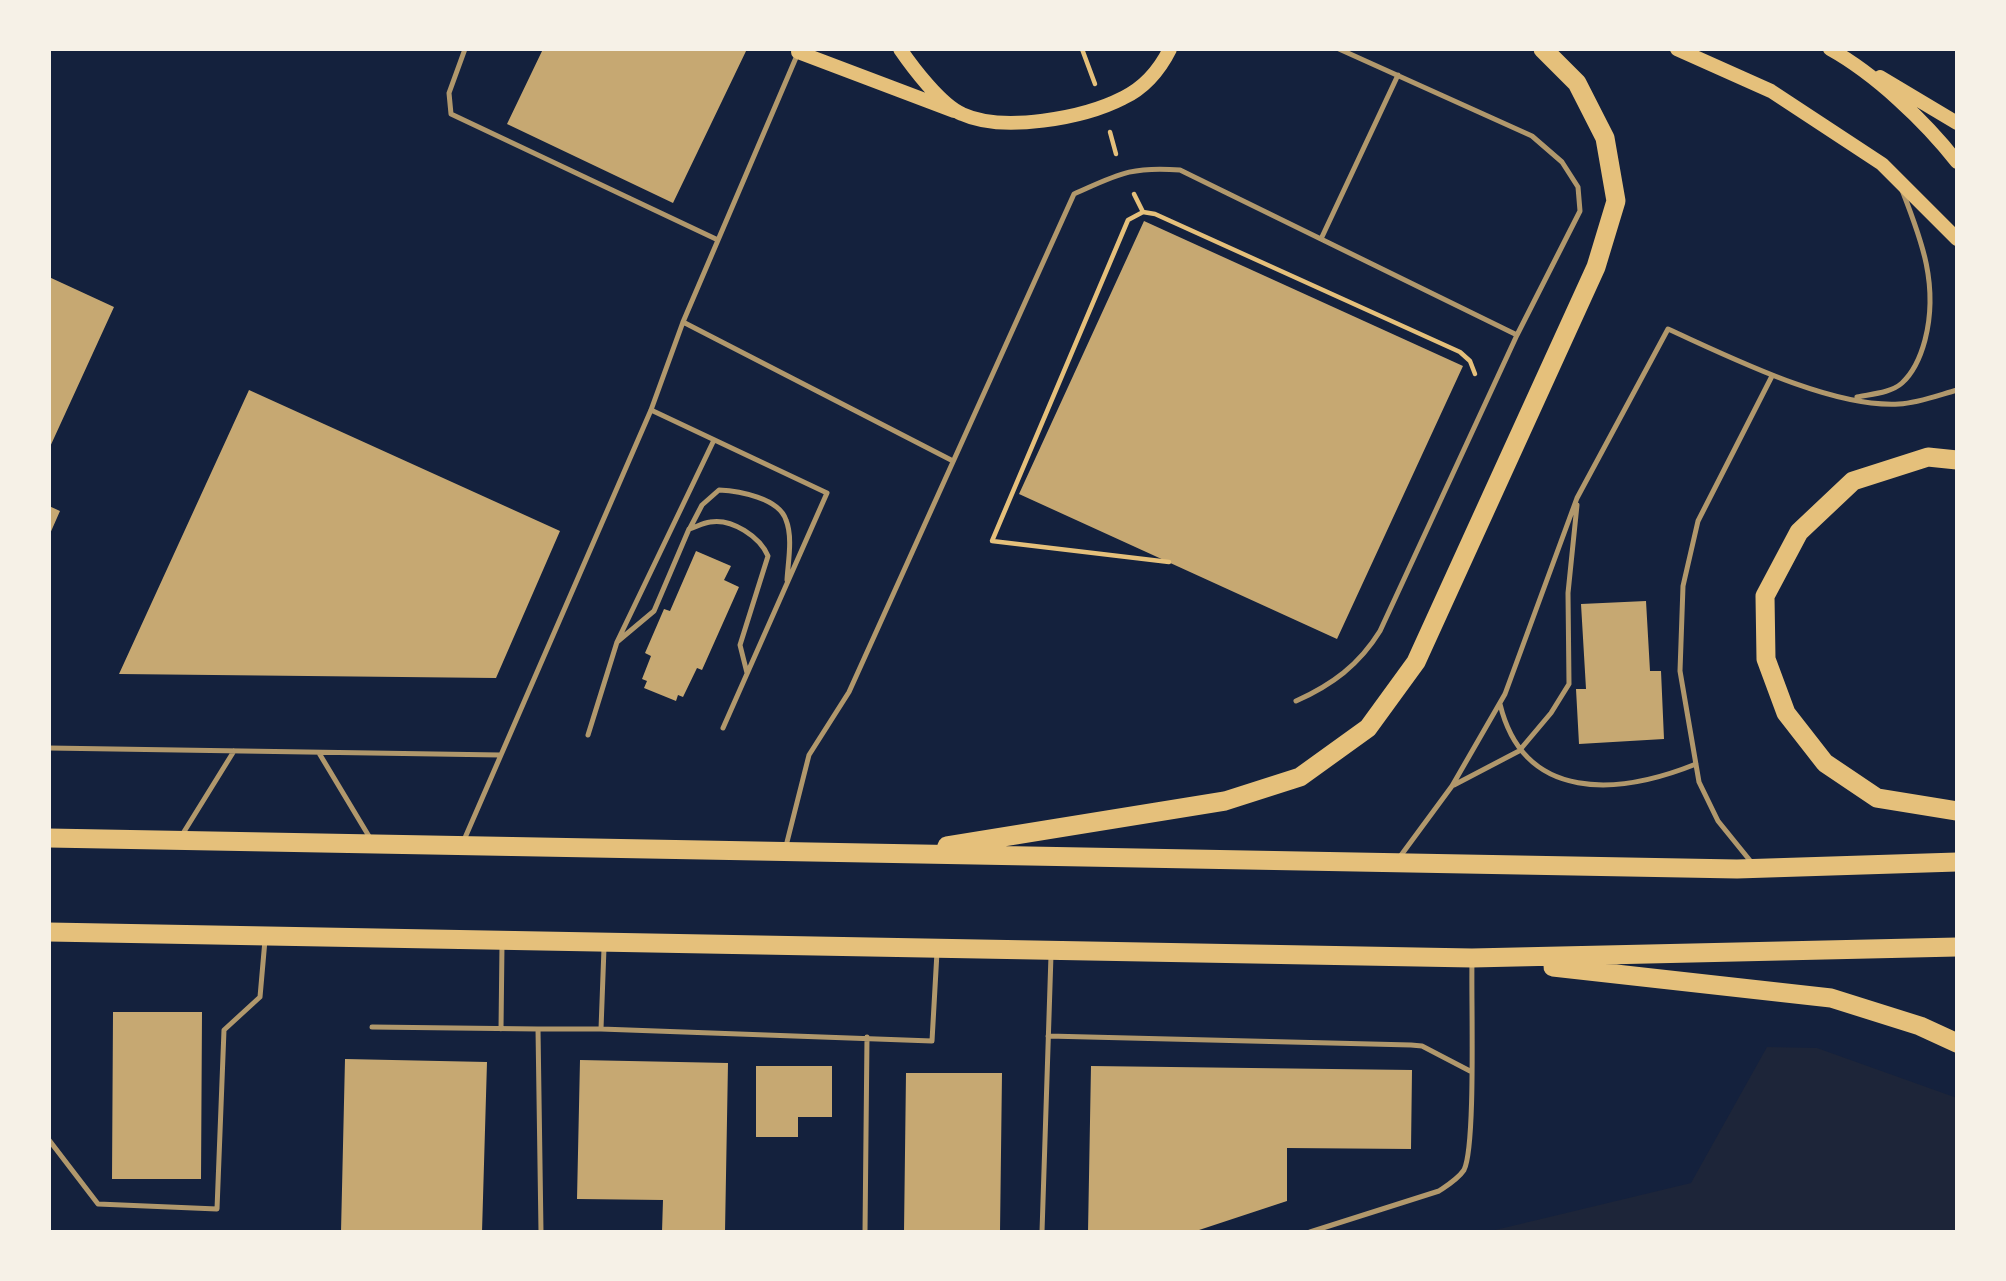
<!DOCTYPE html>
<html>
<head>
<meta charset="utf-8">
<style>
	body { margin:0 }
	#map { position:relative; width:2006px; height:1281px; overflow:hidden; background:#14213d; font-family:Mulish,sans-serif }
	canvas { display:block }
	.frame { position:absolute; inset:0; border:51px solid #f6f1e7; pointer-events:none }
</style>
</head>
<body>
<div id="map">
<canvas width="2006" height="1281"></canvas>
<div class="frame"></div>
</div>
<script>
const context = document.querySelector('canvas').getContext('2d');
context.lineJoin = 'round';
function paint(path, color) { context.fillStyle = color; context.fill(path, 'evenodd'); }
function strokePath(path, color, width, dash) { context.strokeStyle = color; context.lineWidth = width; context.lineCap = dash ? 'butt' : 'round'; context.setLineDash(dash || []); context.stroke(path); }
paint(new Path2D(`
	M1767 1047 1817 1048 1957 1098V1232H1487L1691 1183Z`), '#1d2539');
paint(new Path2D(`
	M543 49H747L673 203 507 124Z
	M1144 221 1463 366 1337 639 1019 494Z
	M49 277 114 307 49 449Z
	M249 390 560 531 496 678 119 674Z
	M49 506 60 511 49 536Z
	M696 551 731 566 724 580 739 587 702 670 697 668 683 697 678 695 676 701 644 688 647 681 642 679 651 656 645 653 664 609 670 611Z
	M1646 601 1650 671H1661L1664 739 1579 744 1576 689H1586L1581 604Z
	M113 1012H202L201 1179H112Z
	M345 1059 487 1062 482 1232H341Z
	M580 1060 728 1063 725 1232H662L663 1200 577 1199Z
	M756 1066H832V1117H798V1137H756Z
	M1091 1066 1412 1070 1411 1149 1287 1148V1201L1193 1232H1088Z
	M906 1073H1002L1000 1232H904Z`), '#c6a872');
strokePath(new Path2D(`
	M1082 49 1095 84
	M1110 132 1116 154
	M1134 194 1143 212
	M1169 562 992 541 1128 220 1143 212 1155 214 1460 352 1470 361 1475 374`), '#e5c07b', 4.5);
strokePath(new Path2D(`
	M465 49 449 93 451 114 718 240
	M1339 49 1532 136 1562 162 1578 187 1580 211 1517 335
	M1321 239 1398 75
	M683 322 953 461
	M1857 397C1871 394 1891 393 1902 383 1914 372 1921 355 1925 340 1939 286 1922 241 1902 190
	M651 410 827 493 723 728
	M690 528 702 505 719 490C739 491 779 498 786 520 793 537 788 562 787 580
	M617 642 654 611 689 529C696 527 703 523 710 522 732 518 760 537 768 556L740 645 747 673
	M1500 704C1524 803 1619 795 1696 764
	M588 735 617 642 714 440
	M49 748 500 755
	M319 753 370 838
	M1454 785 1519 751 1551 713 1569 684 1568 593 1577 505
	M182 835 234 751
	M464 840 651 410 683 322 798 53
	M786 846 809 755 849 692 1074 194C1117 175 1130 166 1180 170L1517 335 1380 631C1359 665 1332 685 1296 701
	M1399 858 1452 786 1505 694 1577 498 1668 329C1730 357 1831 408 1899 404 1918 403 1939 395 1957 390
	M1752 863 1718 821 1699 782 1680 671 1683 586 1698 521 1772 376
	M372 1027 538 1029
	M501 1029 502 945
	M601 1029 604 948
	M1048 1036 1411 1045 1422 1046 1470 1071
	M49 1140 98 1204 217 1209 224 1030 260 997 265 940
	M541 1232 538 1029H601L932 1041 937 952
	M865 1232 867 1037
	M1042 1232 1051 955
	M1310 1232 1439 1191C1448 1185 1458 1179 1464 1170 1476 1146 1471 999 1472 963`), '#b1986c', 5);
strokePath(new Path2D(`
	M900 49C913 68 941 105 962 114 1003 133 1084 118 1123 98 1144 88 1160 69 1170 49
	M1677 49 1771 91 1882 164 1957 239
	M1830 49C1875 74 1925 121 1957 162
	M798 52 954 111
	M1880 77 1957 123`), '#e5c07b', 14);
strokePath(new Path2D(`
	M1957 460 1928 457 1853 481 1799 532 1765 596 1766 659 1786 713 1825 763 1877 798 1957 811
	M49 838 1737 869 1957 862
	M947 846 1225 801 1300 777 1368 728 1416 662 1596 267 1616 201 1605 138 1577 83 1543 49
	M49 932 1472 958 1957 947
	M1553 967 1831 998 1920 1026 1957 1043`), '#e5c07b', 19);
</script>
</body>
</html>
